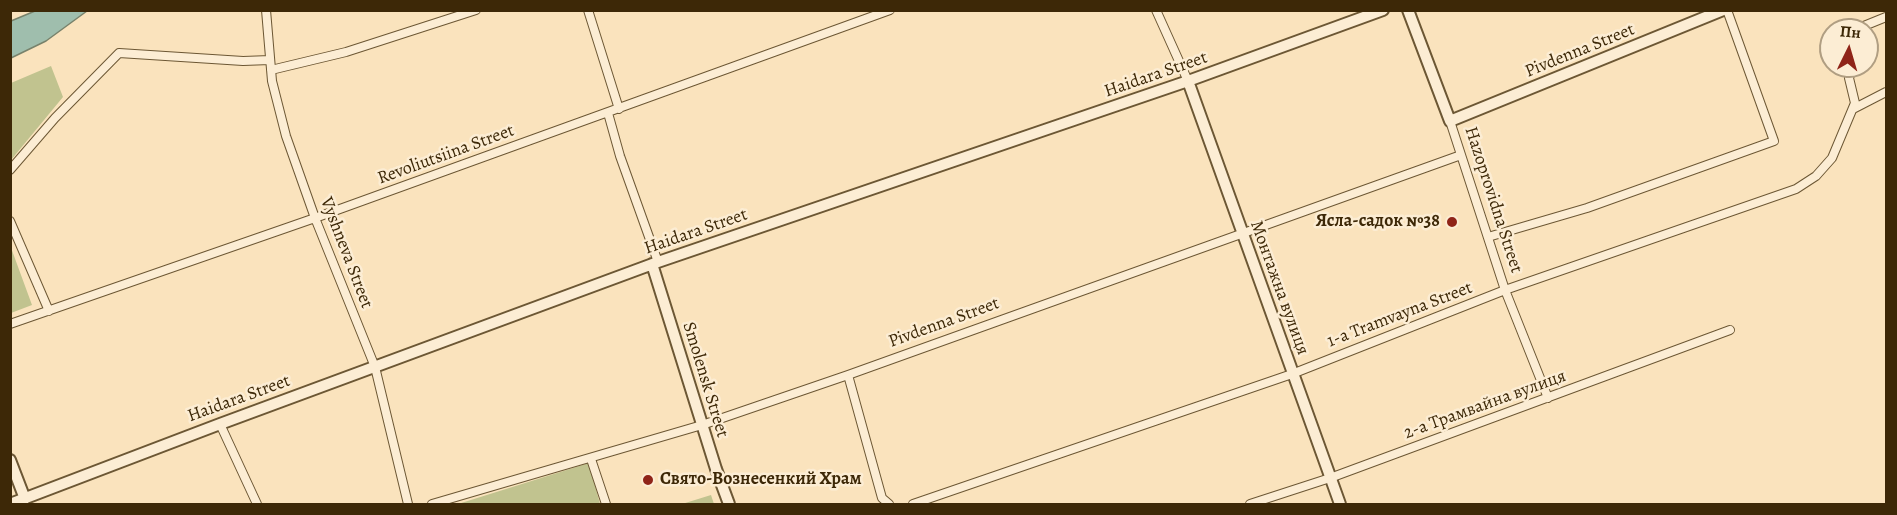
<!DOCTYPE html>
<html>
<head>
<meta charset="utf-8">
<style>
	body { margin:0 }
	#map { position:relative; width:1897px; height:515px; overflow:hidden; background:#fae3bd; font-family:Alegreya,serif }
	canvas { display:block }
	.frame { position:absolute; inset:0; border:12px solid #3d2807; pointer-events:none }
	.north { position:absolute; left:1819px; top:18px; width:60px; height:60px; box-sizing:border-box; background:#fcedd4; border:2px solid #b09e82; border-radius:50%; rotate:5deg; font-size:16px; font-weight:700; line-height:24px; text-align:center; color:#3d2807 }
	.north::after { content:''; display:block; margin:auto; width:21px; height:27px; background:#8f2418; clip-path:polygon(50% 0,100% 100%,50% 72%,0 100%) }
</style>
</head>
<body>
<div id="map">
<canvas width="1897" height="515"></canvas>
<div class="frame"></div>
<div class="north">Пн</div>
</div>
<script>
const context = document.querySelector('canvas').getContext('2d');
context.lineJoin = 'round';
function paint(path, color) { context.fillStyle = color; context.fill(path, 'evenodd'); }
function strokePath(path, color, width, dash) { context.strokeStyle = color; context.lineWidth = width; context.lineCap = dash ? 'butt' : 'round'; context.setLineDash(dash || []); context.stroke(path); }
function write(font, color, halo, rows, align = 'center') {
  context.font = font + ' Alegreya,serif'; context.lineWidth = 5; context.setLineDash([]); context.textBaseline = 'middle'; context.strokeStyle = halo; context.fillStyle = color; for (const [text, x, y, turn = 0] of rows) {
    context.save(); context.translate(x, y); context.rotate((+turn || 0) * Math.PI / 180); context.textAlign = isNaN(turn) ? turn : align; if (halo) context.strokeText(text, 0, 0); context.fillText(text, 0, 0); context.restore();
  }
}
paint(new Path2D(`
	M51 66 63 97 11 160V83Z
	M10 245 32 305 11 313H10Z
	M589 463 600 504H458Z
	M711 495 714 504H682Z`), '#c1c38f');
const water = new Path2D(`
	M35 11H87L46 41 11 58V21Z`);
paint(water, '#9fbead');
strokePath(water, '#78826b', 1.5);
const minor = new Path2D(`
	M266 10 272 81 286 136 315 218 375 367 408 504
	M588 10 619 109
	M1156 10 1188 81
	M1854 30 1886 17
	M271 70 346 52 476 10
	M1853 109 1886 92
	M608 113 620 156 658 262
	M1450 121 1505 290 1548 398
	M10 170 55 118 119 53 243 61 270 60
	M10 221 49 311
	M1488 237 1587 208 1774 141 1727 10
	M10 324 315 218 890 10
	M848 375 882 498 889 504
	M220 424 257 504
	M591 459 606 504
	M432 504 702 425 848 375 1461 155
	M913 504 1292 374 1505 290 1796 189 1816 176 1832 158 1855 103 1849 78 1853 66
	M1250 504 1330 478 1730 330`);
const tertiary = new Path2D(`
	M1408 10 1450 121 1723 10
	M1188 81 1340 504
	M652 264 716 469 729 504
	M10 460 25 499
	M10 504 220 424 658 262 1188 81 1383 10`);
strokePath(minor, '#6c5734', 10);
strokePath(tertiary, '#6c5734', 14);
strokePath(minor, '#fcedd4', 8);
strokePath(tertiary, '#fcedd4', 10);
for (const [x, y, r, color] of [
	[1452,222,6,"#8f2418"],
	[648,480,6,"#8f2418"]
]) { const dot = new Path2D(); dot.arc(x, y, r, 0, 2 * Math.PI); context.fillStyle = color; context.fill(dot); strokePath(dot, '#fcedd4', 2); }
write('18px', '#3d2807', '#fcedd4', [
	["Pivdenna Street",1580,51,-22],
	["Haidara Street",1156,75,-19],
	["Revoliutsiina Street",446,155,-20],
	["Hazoprovidna Street",1493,200,72],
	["Haidara Street",696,232,-19],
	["Vyshneva Street",346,253,69],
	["Монтажна вулиця",1279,288,70],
	["1-a Tramvayna Street",1400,315,-21],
	["Pivdenna Street",944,323,-20],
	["Smolensk Street",705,380,73],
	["Haidara Street",239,399,-20],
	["2-а Трамвайна вулиця",1485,405,-20]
]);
write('bold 18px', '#3d2807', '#fcedd4', [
	["Ясла-садок №38",1440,222],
	["Свято-Вознесенкий Храм",660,480,"left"]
], 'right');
</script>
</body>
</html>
